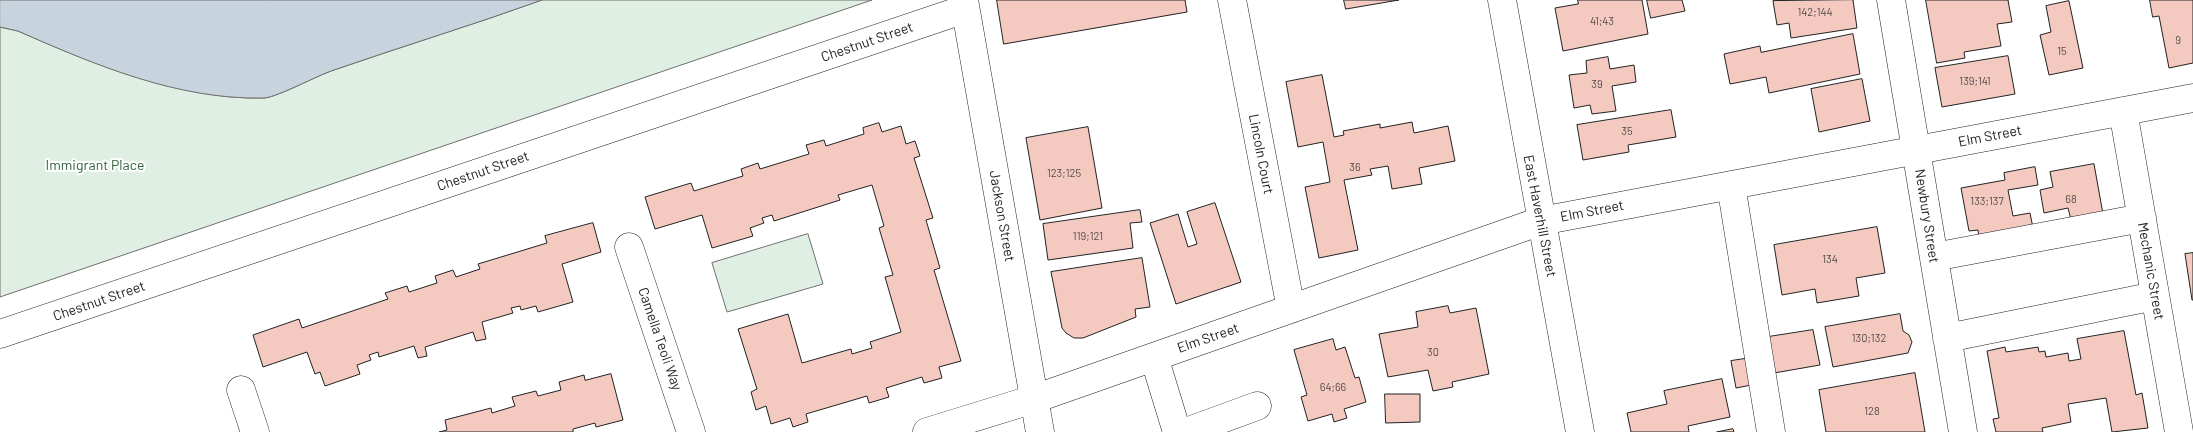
<!DOCTYPE html>
<html>
<head>
<meta charset="utf-8">
<style>
	body { margin:0 }
	canvas { display:block; background:#fff }
</style>
</head>
<body>
<canvas width="2193" height="432"></canvas>
<script>
const context = document.querySelector('canvas').getContext('2d');
context.lineJoin = 'round';
function paint(path, color) { context.fillStyle = color; context.fill(path, 'evenodd'); }
function strokePath(path, color, width, dash) { context.strokeStyle = color; context.lineWidth = width; context.lineCap = dash ? 'butt' : 'round'; context.setLineDash(dash || []); context.stroke(path); }
function write(font, color, halo, rows, align = 'center') {
  context.font = font + ' Barlow,sans-serif'; context.lineWidth = 4; context.setLineDash([]); context.textBaseline = 'middle'; context.strokeStyle = halo; context.fillStyle = color; for (const [text, x, y, turn = 0] of rows) {
    context.save(); context.translate(x, y); context.rotate((+turn || 0) * Math.PI / 180); context.textAlign = isNaN(turn) ? turn : align; if (halo) context.strokeText(text, 0, 0); context.fillText(text, 0, 0); context.restore();
  }
}
const green = new Path2D(`
	M542 0H872L0 297V27L18 31C93 64 180 100 264 98 278 97 318 75 334 70 403 46 473 25 542 0Z
	M808 234 823 284 727 312 712 263Z`);
paint(green, '#e0efe3');
strokePath(green, '#6f6f6f', 1);
const water = new Path2D(`
	M0 0H542C473 25 403 46 334 70 318 75 278 97 264 98 178 100 95 65 18 31L0 27Z`);
paint(water, '#c7d3dd');
strokePath(water, '#6f6f6f', 1);
const building = new Path2D(`
	M997 0H1185L1187 12 1004 44Z
	M1344 0H1399L1346 9Z
	M1578 0H1642L1648 34 1563 51 1555 8 1578 4Z
	M1647 0H1682L1685 11 1651 18Z
	M1853 0 1857 28 1791 38 1789 23 1777 25 1773 1Z
	M1926 0H2008L2012 22 1997 24 2001 46 1964 52 1965 58 1937 63Z
	M2150 0H2193V63L2169 68 2159 16 2153 17Z
	M2069 1 2083 68 2049 75 2040 35 2051 32 2046 6Z
	M1853 34 1860 74 1769 93 1766 77 1730 84 1724 54 1760 46 1761 52Z
	M2008 56 2015 94 1942 107 1935 68Z
	M1608 57 1610 69 1634 65 1636 82 1612 86 1616 111 1592 114 1590 105 1574 108 1569 75 1587 73 1586 61Z
	M1322 75 1334 137 1344 135 1343 131 1380 124V128L1412 122 1414 133 1448 126 1455 161 1419 168 1422 184 1392 189 1388 166 1370 169 1372 175 1344 180 1358 250 1319 258 1305 187 1330 182 1323 142 1298 147 1286 82Z
	M1862 79 1870 121 1819 132 1811 89Z
	M1671 110 1676 137 1628 145 1629 152 1583 160 1577 125Z
	M879 123 882 132 901 126 906 144 915 141 920 156 914 158 933 218 926 220 940 268 934 270 961 361 939 367 942 378 924 383 922 377 886 388 889 397 869 403 867 396 806 414 808 422 793 427 790 418 771 424 766 406 756 410 751 392 757 389 738 329 788 314 802 363 851 349 852 354 872 348 870 342 901 332 885 277 893 275 879 228 884 226 872 185 838 195 840 200 774 221 772 215 762 218 764 223 750 228 753 236 712 248 702 215 655 229 645 197 691 183 694 191 743 176 741 169 758 163 760 169 809 154 806 145 824 140 826 146 864 134 863 128Z
	M1088 127 1102 208 1040 220 1026 138Z
	M2094 164 2103 214 2071 220 2068 208 2044 213 2040 190 2053 187 2050 172Z
	M2035 167 2038 185 2008 190 2013 216 2030 213 2033 228 1979 238 1978 230 1969 231 1961 188 2005 180 2004 173Z
	M1215 203 1241 282 1176 304 1150 223 1178 214 1188 247 1197 244 1187 212Z
	M1140 210 1142 222 1130 223 1133 248 1048 260 1043 224Z
	M593 223 601 252 562 264 573 302 538 312 536 306 521 310 520 306 511 308 513 313 482 322 486 339 476 341 473 332 425 347 427 356 418 358 414 346 379 357 378 352 369 355 371 360 357 365 360 374 325 386 320 372 315 374 307 352 263 367 253 335 299 319 302 328 388 299 385 293 407 286 409 292 437 283 435 276 453 270 456 277 480 269 478 264 547 243 545 236Z
	M1877 227 1885 273 1856 278 1859 296 1817 303 1815 289 1782 295 1774 245Z
	M2193 253V300H2192L2185 254Z
	M1142 258 1150 307 1135 309 1136 317 1083 338H1074L1066 333 1062 328 1051 272Z
	M1448 306 1450 313 1476 308 1489 374 1452 382 1453 387 1433 391 1428 370 1388 377 1379 334 1418 327 1416 312Z
	M1900 314 1903 331 1909 335 1912 342 1908 353 1833 367 1825 327Z
	M1813 330 1820 365 1774 373 1768 337Z
	M2124 331 2136 395 2142 393 2148 428 2112 432 2106 398 2068 404 2071 422 2042 428 2043 432H1996L1993 419 1999 418 1987 351 2005 347 2006 352 2038 347 2039 352 2045 351 2046 357 2068 353 2069 361 2081 359 2077 339Z
	M1333 339 1336 350 1345 347 1355 378 1359 377 1366 402 1344 409 1347 418 1334 422 1332 414 1308 421 1301 397 1307 395 1294 350Z
	M1757 357 1762 383 1736 388 1731 361Z
	M1915 373 1925 432H1826L1819 390Z
	M611 374 623 420 596 427 595 423 573 429V432H439L447 430 445 420 491 408 492 413 515 406 512 397 536 391 538 396 561 390 559 382 584 375 585 380Z
	M1722 379 1730 417 1688 426 1689 432H1631L1627 413 1667 404 1664 391Z
	M1385 394H1420V422L1386 423Z
	M1733 429 1734 432H1717Z`);
paint(building, '#f3c9c0');
strokePath(building, '#222', 1);
const minor = new Path2D(`
	M1232 0 1291 309
	M1891 0 1963 432
	M2123 111 2179 432
	M1731 185 1771 432
	M629 247 691 432
	M1934 257 2142 218
	M0 334 965 9
	M1947 338 2155 296
	M1154 357 1177 432
	M241 390 255 432
	M927 432 1034 399 1541 221 2193 98
	M1186 432 1257 406`);
const major = new Path2D(`
	M964 0 1040 432
	M1502 0 1580 432`);
strokePath(minor, '#222', 29);
strokePath(major, '#222', 29);
strokePath(minor, '#fff', 28);
strokePath(major, '#fff', 28);
write('11px', '#564c4a', null, [
	["142;144",1815,12],
	["41;43",1602,21],
	["9",2178,40],
	["15",2062,51],
	["139;141",1975,81],
	["39",1597,84],
	["35",1627,131],
	["36",1355,167],
	["123;125",1064,173],
	["68",2071,199],
	["133;137",1987,201],
	["119;121",1088,236],
	["134",1830,259],
	["130;132",1869,338],
	["30",1433,352],
	["64;66",1333,387],
	["128",1872,411]
]);
write('14px', '#222', '#fff', [
	["Chestnut Street",867,42,-19],
	["Elm Street",1990,136,-11],
	["Lincoln Court",1261,154,79],
	["Chestnut Street",483,171,-19],
	["Elm Street",1592,211,-11],
	["Jackson Street",1002,216,80],
	["East Haverhill Street",1540,216,79],
	["Newbury Street",1927,216,81],
	["Mechanic Street",2151,271,80],
	["Chestnut Street",99,301,-19],
	["Elm Street",1208,338,-19],
	["Camella Teoli Way",660,339,71]
]);
write('14px', '#2f5e38', '#fff', [
	["Immigrant Place",95,165]
]);
</script>
</body>
</html>
